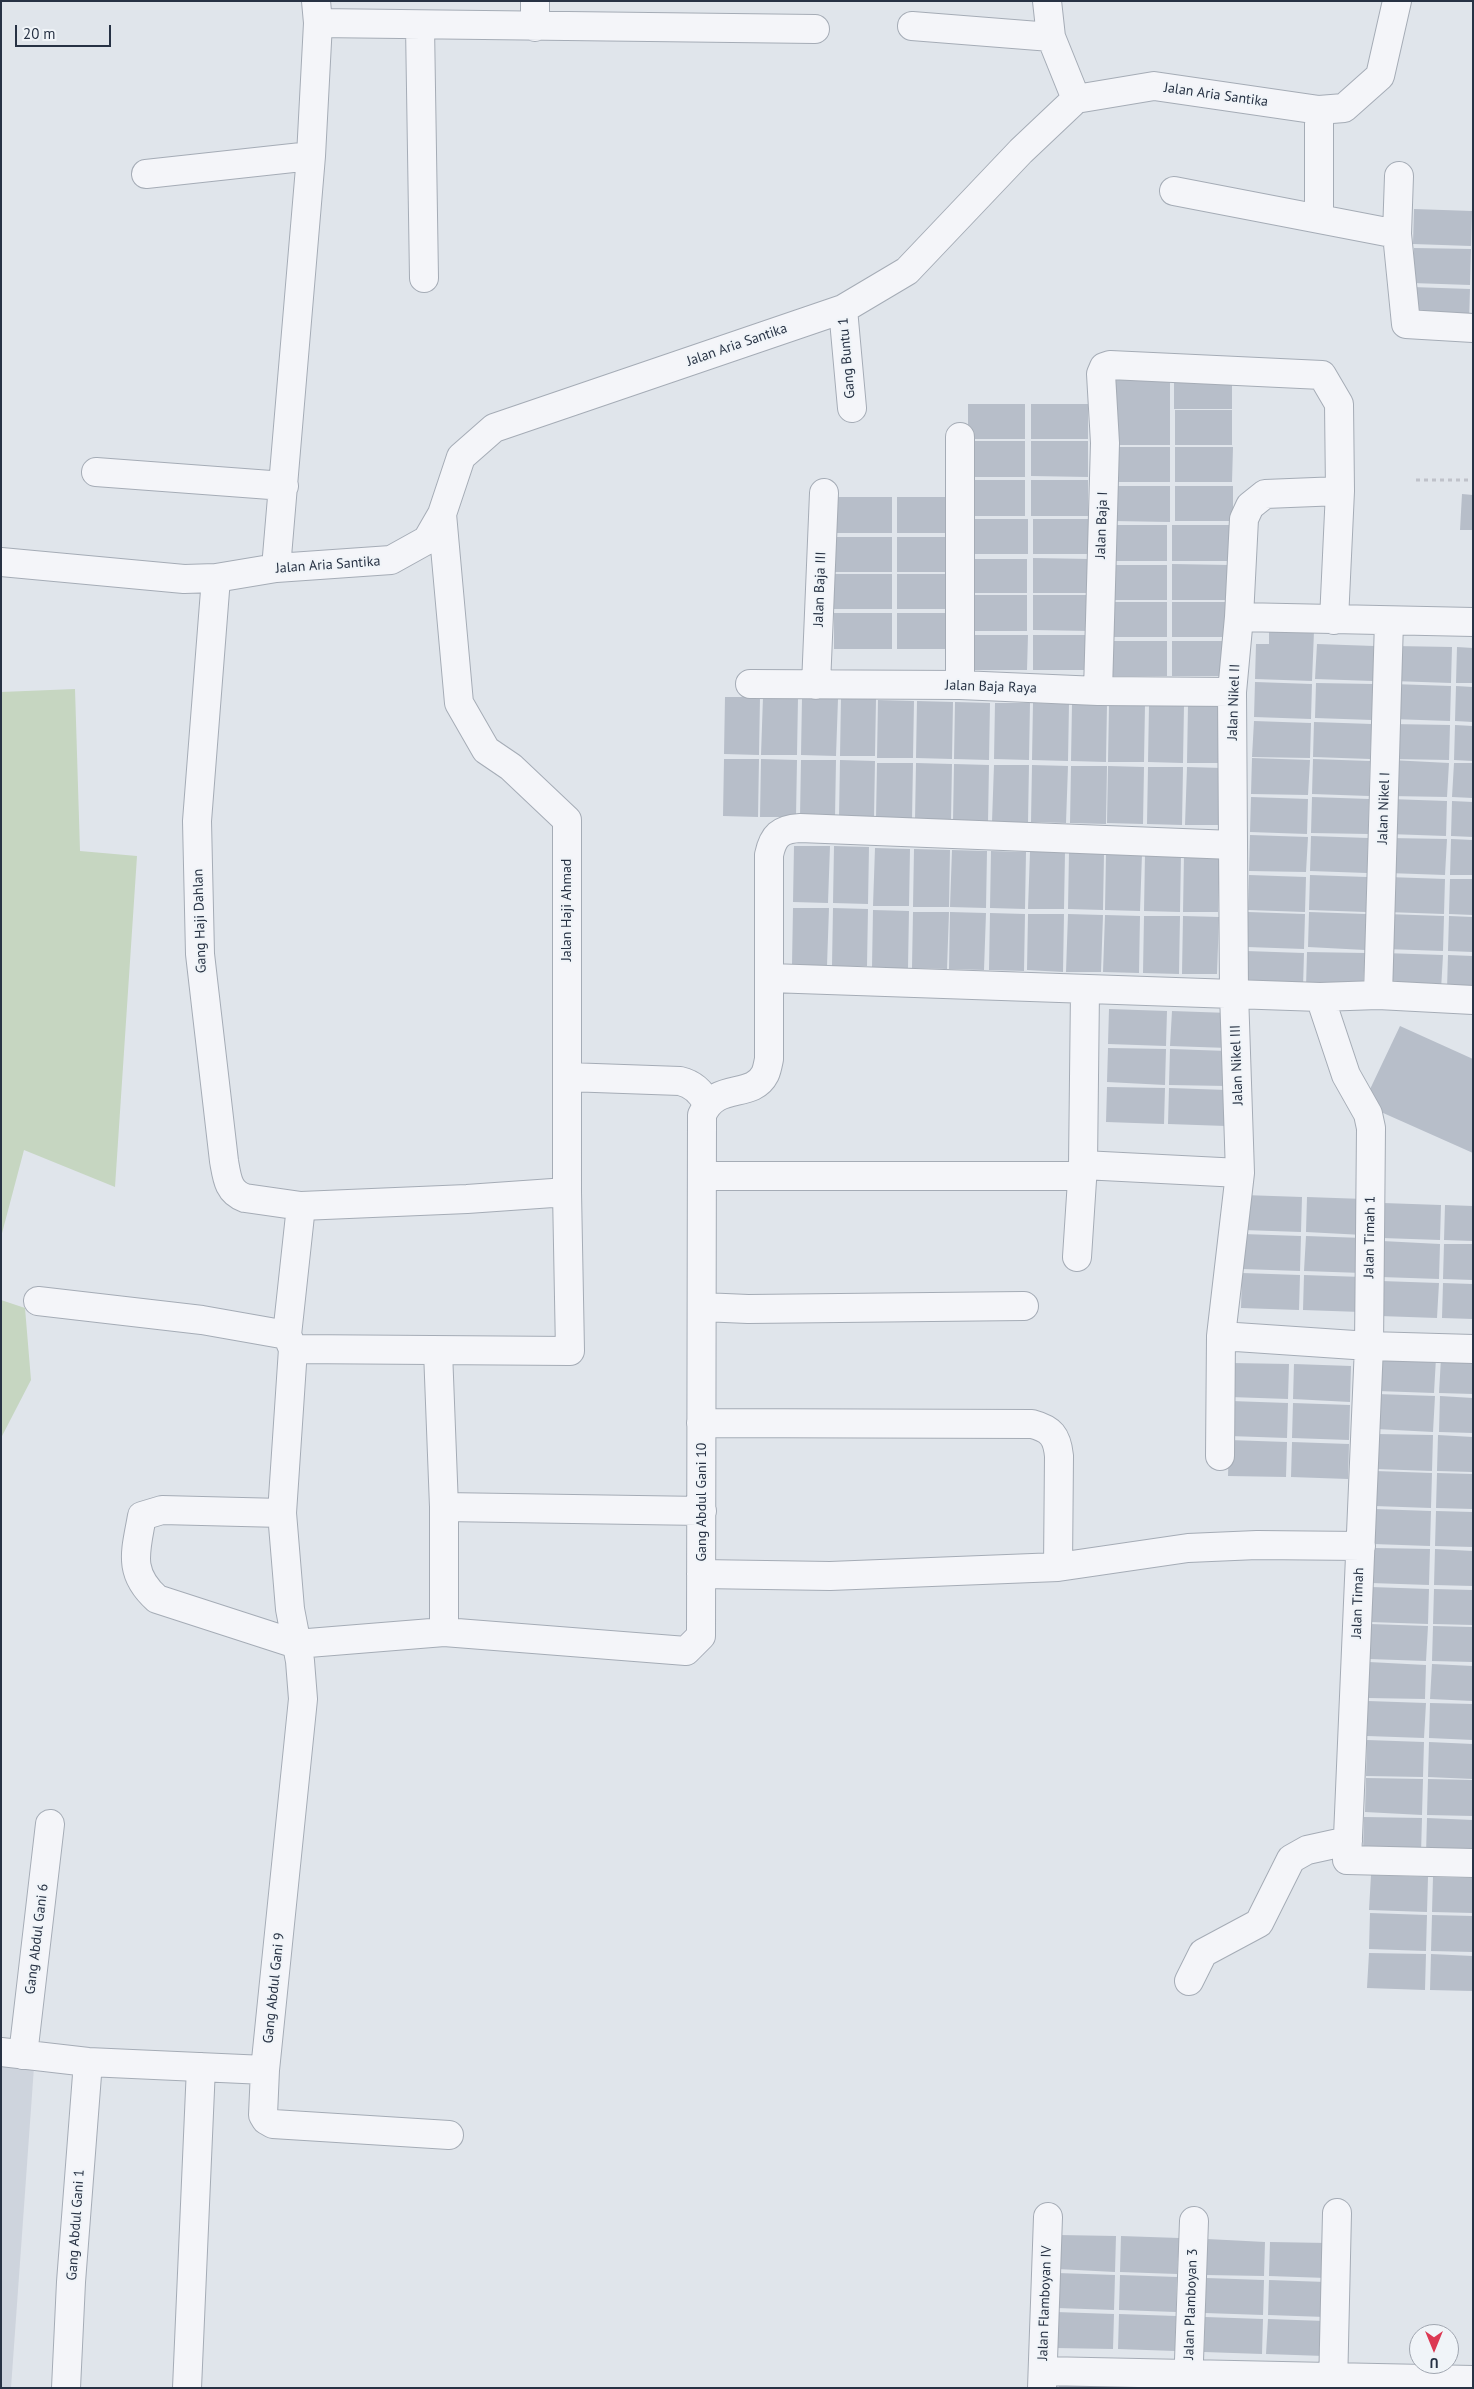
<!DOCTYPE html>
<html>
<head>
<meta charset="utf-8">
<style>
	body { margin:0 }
	#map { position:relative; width:1474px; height:2389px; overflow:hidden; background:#e0e5eb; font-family:"PT Sans",sans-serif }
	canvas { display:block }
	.frame { position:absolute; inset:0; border:2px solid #273244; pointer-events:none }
	.north { position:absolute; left:1409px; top:2324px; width:50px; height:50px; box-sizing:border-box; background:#f0f4f8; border:1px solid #a0a6b0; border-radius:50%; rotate:180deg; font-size:14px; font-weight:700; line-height:20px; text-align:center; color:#273244 }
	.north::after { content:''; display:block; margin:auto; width:18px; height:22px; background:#dc3953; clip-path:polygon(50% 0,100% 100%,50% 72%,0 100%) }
	.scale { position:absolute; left:15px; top:25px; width:96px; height:22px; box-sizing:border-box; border:2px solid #273244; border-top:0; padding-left:6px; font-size:15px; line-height:18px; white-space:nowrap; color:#273244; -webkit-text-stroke:4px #f0f4f8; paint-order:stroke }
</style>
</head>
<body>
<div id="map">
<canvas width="1474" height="2389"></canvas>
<div class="frame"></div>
<div class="north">U</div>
<div class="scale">20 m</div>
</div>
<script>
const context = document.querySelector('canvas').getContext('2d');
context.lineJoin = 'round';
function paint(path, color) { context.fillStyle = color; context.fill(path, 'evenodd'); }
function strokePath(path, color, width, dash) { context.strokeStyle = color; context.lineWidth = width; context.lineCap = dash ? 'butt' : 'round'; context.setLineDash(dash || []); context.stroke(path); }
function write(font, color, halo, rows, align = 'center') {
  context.font = font + ' "PT Sans",sans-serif'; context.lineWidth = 4; context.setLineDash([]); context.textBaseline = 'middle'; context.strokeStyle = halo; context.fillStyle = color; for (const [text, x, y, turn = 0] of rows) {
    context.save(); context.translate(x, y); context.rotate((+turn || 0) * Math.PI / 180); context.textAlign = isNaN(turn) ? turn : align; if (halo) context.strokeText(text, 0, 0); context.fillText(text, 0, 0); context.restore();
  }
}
paint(new Path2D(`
	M1 2052 35 2053 11 2388H1Z`), '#ced4dd');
paint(new Path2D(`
	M75 689 80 851 137 856 115 1187 24 1150 1 1237V692Z
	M1 1300 25 1308 31 1380 1 1438Z`), '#c6d6c1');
paint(new Path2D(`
	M1414 209 1472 211 1471 246 1413 244Z
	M1414 248 1471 249 1470 285 1412 283Z
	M1412 287 1470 289 1469 324 1411 322Z
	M1174 373 1232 374V409H1174Z
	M1113 374H1170V445H1113Z
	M968 404H1025V439H968Z
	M1031 404H1088V439H1031Z
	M1175 410H1232V445H1175Z
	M968 441H1025V477H968Z
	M1031 441H1088V477L1031 476Z
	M1113 447H1170V482H1113Z
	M1175 447H1233L1232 482H1175Z
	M968 480H1025V516H968Z
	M1031 480H1088V516H1031Z
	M1113 486H1170V522L1113 521Z
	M1175 486H1233V521H1175Z
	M1462 494 1473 495V530H1460Z
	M834 497H892V533H834Z
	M897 497H954V533H897Z
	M970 519H1028V554H970Z
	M1033 519H1090V554H1033Z
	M1110 525H1167V561H1109Z
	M1172 525H1229V561H1172Z
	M834 537H892V572H834Z
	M897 537H954V572H897Z
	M1033 558 1090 559V593H1033Z
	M970 559H1027V593H970Z
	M1172 564 1229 565V600H1172Z
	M1109 565H1167V600H1109Z
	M834 574H892V609H834Z
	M897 574H954V609H897Z
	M970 595H1027V631H970Z
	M1033 595H1090V631L1033 630Z
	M1109 602H1167V637H1109Z
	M1172 602H1229V637H1172Z
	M834 613H892V649H834Z
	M897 613H954V649H897Z
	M1269 630 1314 631 1312 681 1255 679 1256 644H1269Z
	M970 635H1028L1027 670H970Z
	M1033 635H1090V670H1033Z
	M1109 641H1167V676H1109Z
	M1172 641H1229V676H1172Z
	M1317 644 1374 646 1373 681 1315 679Z
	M1395 646 1452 647 1451 683 1393 681Z
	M1457 647 1473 648V683H1456Z
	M1255 682 1312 684 1311 719 1254 717Z
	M1316 683 1373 684 1372 720 1315 718Z
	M1393 684 1451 686 1450 721 1392 719Z
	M1456 686 1473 687V722L1455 721Z
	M725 697H760L759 755 724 754Z
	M763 697 798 698 797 755H761Z
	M802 698 838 699 836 756 801 755Z
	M841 698 876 699 875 756H840Z
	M878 700 914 701 913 758H877Z
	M917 701 953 702 952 759 916 758Z
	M955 702 990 703 989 760 954 759Z
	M995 703H1030L1029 760 994 759Z
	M1033 703 1069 704 1068 761 1032 760Z
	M1072 704H1107L1106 762 1071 761Z
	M1109 704 1145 705 1144 762H1108Z
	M1149 705H1184L1183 763 1148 762Z
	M1188 705 1223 706 1222 763H1187Z
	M1254 721 1311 723 1310 758 1252 757Z
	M1314 722 1372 724 1370 759 1313 757Z
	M1392 724 1450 725 1449 760 1391 759Z
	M1455 725 1473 726V761L1454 760Z
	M1252 758 1310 760 1308 795 1251 794Z
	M724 759H759L758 817 723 816Z
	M761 759 797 760 796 817H760Z
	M1313 759 1370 761 1369 796 1312 794Z
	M801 760H836L835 818 800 817Z
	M840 760 875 761 874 818H839Z
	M1391 760 1449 763 1447 797 1390 796Z
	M877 763H913L912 820 876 819Z
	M916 763 952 764 951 821 915 820Z
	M1454 763H1473V798L1452 797Z
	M954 764 989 765 988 822 953 821Z
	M994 765H1029L1028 823 992 822Z
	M1032 765 1068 766 1066 823 1031 822Z
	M1071 766H1107L1106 824 1070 823Z
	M1108 766 1144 767 1143 824 1107 823Z
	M1148 767H1183L1182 825 1147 824Z
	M1187 767 1222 768 1221 825H1185Z
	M1251 797 1308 799 1307 834 1250 832Z
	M1312 797 1369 799 1368 834 1311 833Z
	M1390 799 1447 801 1446 836 1389 834Z
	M1452 801 1473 802V837L1451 836Z
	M1250 835 1308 837 1306 872 1249 871Z
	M1311 836 1368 838 1367 873 1310 871Z
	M1389 838 1447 839 1445 875 1388 873Z
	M1451 839 1473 840V875H1450Z
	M794 846H830L828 903 793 902Z
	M834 846 869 847 868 904 833 903Z
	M875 848 910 849 909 906H873Z
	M914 849 950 850 949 907H913Z
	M952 850 987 851 986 908 950 907Z
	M991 851 1026 852 1025 909 990 908Z
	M1030 852H1065L1064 909H1028Z
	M1069 852 1104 853 1103 910 1068 909Z
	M1106 853 1142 854 1140 911 1105 910Z
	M1145 854 1181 855 1180 912 1144 911Z
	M1184 854 1220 855 1218 912H1183Z
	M1249 875 1306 877 1305 912 1248 910Z
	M1310 875 1367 877 1366 912 1309 910Z
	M1388 877 1445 879 1444 914 1387 912Z
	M1450 879H1473V915L1449 914Z
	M793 908H829L827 966 792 965Z
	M833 908 868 909 867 966H832Z
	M873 910 909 911 908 968H872Z
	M913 912H949L947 969 912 968Z
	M950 912 986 913 984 970 949 969Z
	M1248 912 1305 914 1304 949 1247 947Z
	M1309 912 1366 914 1365 950 1308 947Z
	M990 913 1025 914 1024 971 989 970Z
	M1028 914H1064L1063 972 1027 970Z
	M1068 914 1103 915 1101 972H1066Z
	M1387 914 1444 916 1443 951 1385 949Z
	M1105 915 1140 916 1139 973 1103 972Z
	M1144 916H1180L1179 974 1143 973Z
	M1183 916 1219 917 1217 974H1182Z
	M1449 916 1473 917V952L1448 951Z
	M1246 951 1304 953 1303 988 1245 987Z
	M1307 952 1365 953 1363 989 1306 987Z
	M1385 953 1443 955 1441 990 1384 988Z
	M1448 955 1473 956V991L1447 990Z
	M1109 1009 1167 1011 1166 1046 1108 1044Z
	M1172 1011 1229 1013 1228 1048 1170 1046Z
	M1400 1026 1473 1059V1153L1363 1104Z
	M1108 1048 1166 1049 1165 1085 1107 1082Z
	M1170 1049 1228 1051 1227 1086 1169 1085Z
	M1107 1087 1165 1088 1164 1124 1106 1122Z
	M1169 1088 1227 1090 1226 1126 1168 1124Z
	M1244 1195 1302 1197 1301 1232 1243 1230Z
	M1307 1197 1364 1199 1363 1235 1306 1232Z
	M1383 1203 1441 1205 1440 1240 1382 1238Z
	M1445 1205 1473 1206V1241L1444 1240Z
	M1243 1234 1301 1236 1300 1271 1242 1269Z
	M1306 1236 1363 1238 1362 1273 1304 1271Z
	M1382 1241 1440 1244 1439 1279 1381 1277Z
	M1444 1244H1473V1280L1443 1279Z
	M1242 1273 1300 1275 1299 1310 1241 1308Z
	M1304 1275 1362 1277 1361 1312 1303 1310Z
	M1381 1281 1439 1283 1437 1318 1380 1316Z
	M1443 1283 1473 1284V1319L1442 1318Z
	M1378 1356 1436 1358 1434 1393 1377 1391Z
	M1441 1358 1473 1359V1394L1439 1393Z
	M1231 1363 1289 1364 1288 1399 1230 1397Z
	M1294 1364 1351 1366 1350 1402 1293 1399Z
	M1377 1394 1435 1396 1433 1432 1376 1429Z
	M1440 1396 1473 1398V1433L1439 1432Z
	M1231 1401 1288 1403 1287 1438 1229 1436Z
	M1293 1403 1350 1405 1349 1440 1292 1438Z
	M1376 1434 1433 1435 1432 1471 1375 1469Z
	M1438 1435 1473 1437V1472L1437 1471Z
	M1229 1440 1287 1442 1286 1477 1228 1476Z
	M1292 1442 1349 1444 1348 1479 1291 1477Z
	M1375 1471 1432 1473 1431 1508 1374 1506Z
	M1437 1473 1473 1474V1509L1436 1508Z
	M1374 1509 1431 1511 1430 1546 1373 1544Z
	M1436 1511 1473 1512V1547L1435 1546Z
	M1373 1548 1430 1549 1429 1585 1371 1583Z
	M1435 1549 1473 1551V1586L1434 1585Z
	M1371 1587 1429 1589 1428 1624 1370 1622Z
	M1434 1589 1473 1590V1625L1433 1624Z
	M1370 1624 1428 1626 1426 1661 1369 1659Z
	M1433 1626 1473 1627V1662L1432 1661Z
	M1369 1662 1426 1665 1425 1699 1368 1698Z
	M1432 1664 1473 1666V1701L1430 1699Z
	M1368 1701 1426 1703 1424 1738 1367 1736Z
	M1430 1703 1473 1704V1740L1429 1738Z
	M1367 1740 1424 1742 1423 1777 1366 1776Z
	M1429 1742 1473 1744V1779L1428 1777Z
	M1366 1778 1423 1779 1422 1815 1365 1812Z
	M1428 1779 1473 1780V1816L1427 1815Z
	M1364 1817 1422 1818 1421 1854 1363 1852Z
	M1427 1818 1473 1820V1855L1426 1854Z
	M1371 1875 1428 1877 1427 1912 1369 1910Z
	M1433 1877 1473 1878V1913L1432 1912Z
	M1370 1913 1427 1915 1426 1951 1369 1949Z
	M1432 1915 1473 1916V1952L1431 1951Z
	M1369 1953 1426 1954 1425 1990 1367 1988Z
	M1431 1954 1473 1956V1991L1430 1990Z
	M1059 2235 1116 2236 1115 2272 1057 2269Z
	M1121 2236 1179 2238 1177 2274 1120 2272Z
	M1207 2239 1265 2242 1264 2276 1206 2275Z
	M1270 2242 1328 2243 1326 2278 1269 2276Z
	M1058 2273 1115 2275 1114 2310 1057 2308Z
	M1120 2275 1177 2277 1176 2312 1119 2310Z
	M1206 2278 1264 2280 1263 2315 1205 2313Z
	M1269 2280 1326 2282 1325 2317 1268 2315Z
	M1056 2312 1114 2314 1113 2349 1055 2348Z
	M1119 2314 1176 2316 1175 2351 1118 2349Z
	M1205 2317 1263 2319 1262 2354 1204 2352Z
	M1268 2319 1325 2321 1324 2356 1266 2354Z
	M1060 2374 1117 2376V2388H1059Z`), '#b7bec9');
const minor = new Path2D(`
	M535 1V27
	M1047 1 1051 37 1076 99
	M318 23 815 29
	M420 26 424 278
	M912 26 1051 37
	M1319 110V218
	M146 174 311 156
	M1399 176 1397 234 1406 324 1473 328
	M1174 191 1397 234
	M843 309 852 408
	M96 472 284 486
	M1 562 184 579 216 578 276 568 391 560 427 540 442 514 461 457 494 428 843 309 907 271 1021 151 1076 99 1154 86 1319 110 1344 108 1380 76 1397 1
	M276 568 311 156 318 23 316 1
	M216 578 197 821 200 954 224 1161C227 1178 228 1192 245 1198L301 1206
	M1239 617 1473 622
	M750 684 960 685 1098 691 1232 692
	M816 685 824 493
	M960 685V437
	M1098 691 1105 443 1101 374 1104 367 1110 365 1322 375 1339 404 1340 491 1334 620
	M770 978 1320 997 1378 995 1473 1000
	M1378 995 1389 621
	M1320 997 1346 1075 1368 1114 1371 1128 1369 1346 1347 1860 1473 1863
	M567 1077 680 1081C693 1084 702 1093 707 1104
	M1083 1165 1240 1173
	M702 1176H1080
	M1077 1257 1083 1165 1085 990
	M702 1307 748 1309 1024 1306
	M287 1335 301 1206 467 1199 567 1192
	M1221 1336 1369 1346 1473 1349
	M293 1349 570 1351 567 1192V820L511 767 486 750 459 703 442 514
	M438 1351 444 1507V1632
	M701 1423 1032 1424C1051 1429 1057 1436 1059 1456L1058 1567
	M1220 1456 1221 1336 1240 1173 1234 993 1232 692 1239 617 1244 519 1250 506 1265 494 1340 491
	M444 1507 702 1511
	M282 1513 162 1510 142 1516C136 1551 127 1572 157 1599L296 1644 444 1632 686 1651 701 1636 702 1115C716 1081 752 1100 765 1074 767 1070 768 1064 769 1059V855C773 836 780 829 800 828L1233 845
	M701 1574 830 1576 1058 1567 1188 1548 1257 1545 1361 1546
	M1189 1981 1203 1953 1259 1923 1291 1859 1307 1850 1348 1841
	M1 2052 88 2062 265 2070 303 1699 300 1661 290 1609 282 1513 293 1349 287 1335 202 1320 38 1301
	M23 2055 50 1824
	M265 2070 263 2115 266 2120 273 2124 449 2135
	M1043 2371 1473 2380
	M66 2388 71 2282 88 2062
	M187 2388 201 2067
	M1042 2388 1048 2217
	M1188 2388 1194 2221
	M1333 2388 1337 2213`);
strokePath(minor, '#a5acb6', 30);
strokePath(new Path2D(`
	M1416 480H1473`), '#bfc2ca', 3, [4, 4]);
strokePath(minor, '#f4f5f9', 28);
write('14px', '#273244', '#f0f4f8', [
	["Jalan Aria Santika",1216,95,8],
	["Jalan Aria Santika",737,345,-19],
	["Gang Buntu 1",847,358,-95],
	["Jalan Baja I",1102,525,-88],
	["Jalan Aria Santika",328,565,-4],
	["Jalan Baja III",820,589,-88],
	["Jalan Baja Raya",991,687,2],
	["Jalan Nikel II",1234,702,-88],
	["Jalan Nikel I",1384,808,-88],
	["Jalan Haji Ahmad",567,910,-90],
	["Gang Haji Dahlan",200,921,-92],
	["Jalan Nikel III",1237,1065,-92],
	["Jalan Timah 1",1370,1237,-89],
	["Gang Abdul Gani 10",702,1502,-90],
	["Jalan Timah",1358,1603,-88],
	["Gang Abdul Gani 6",37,1939,-83],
	["Gang Abdul Gani 9",274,1988,-84],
	["Gang Abdul Gani 1",76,2225,-86],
	["Jalan Flamboyan IV",1045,2303,-88],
	["Jalan Plamboyan 3",1191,2304,-88]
]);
</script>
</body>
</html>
